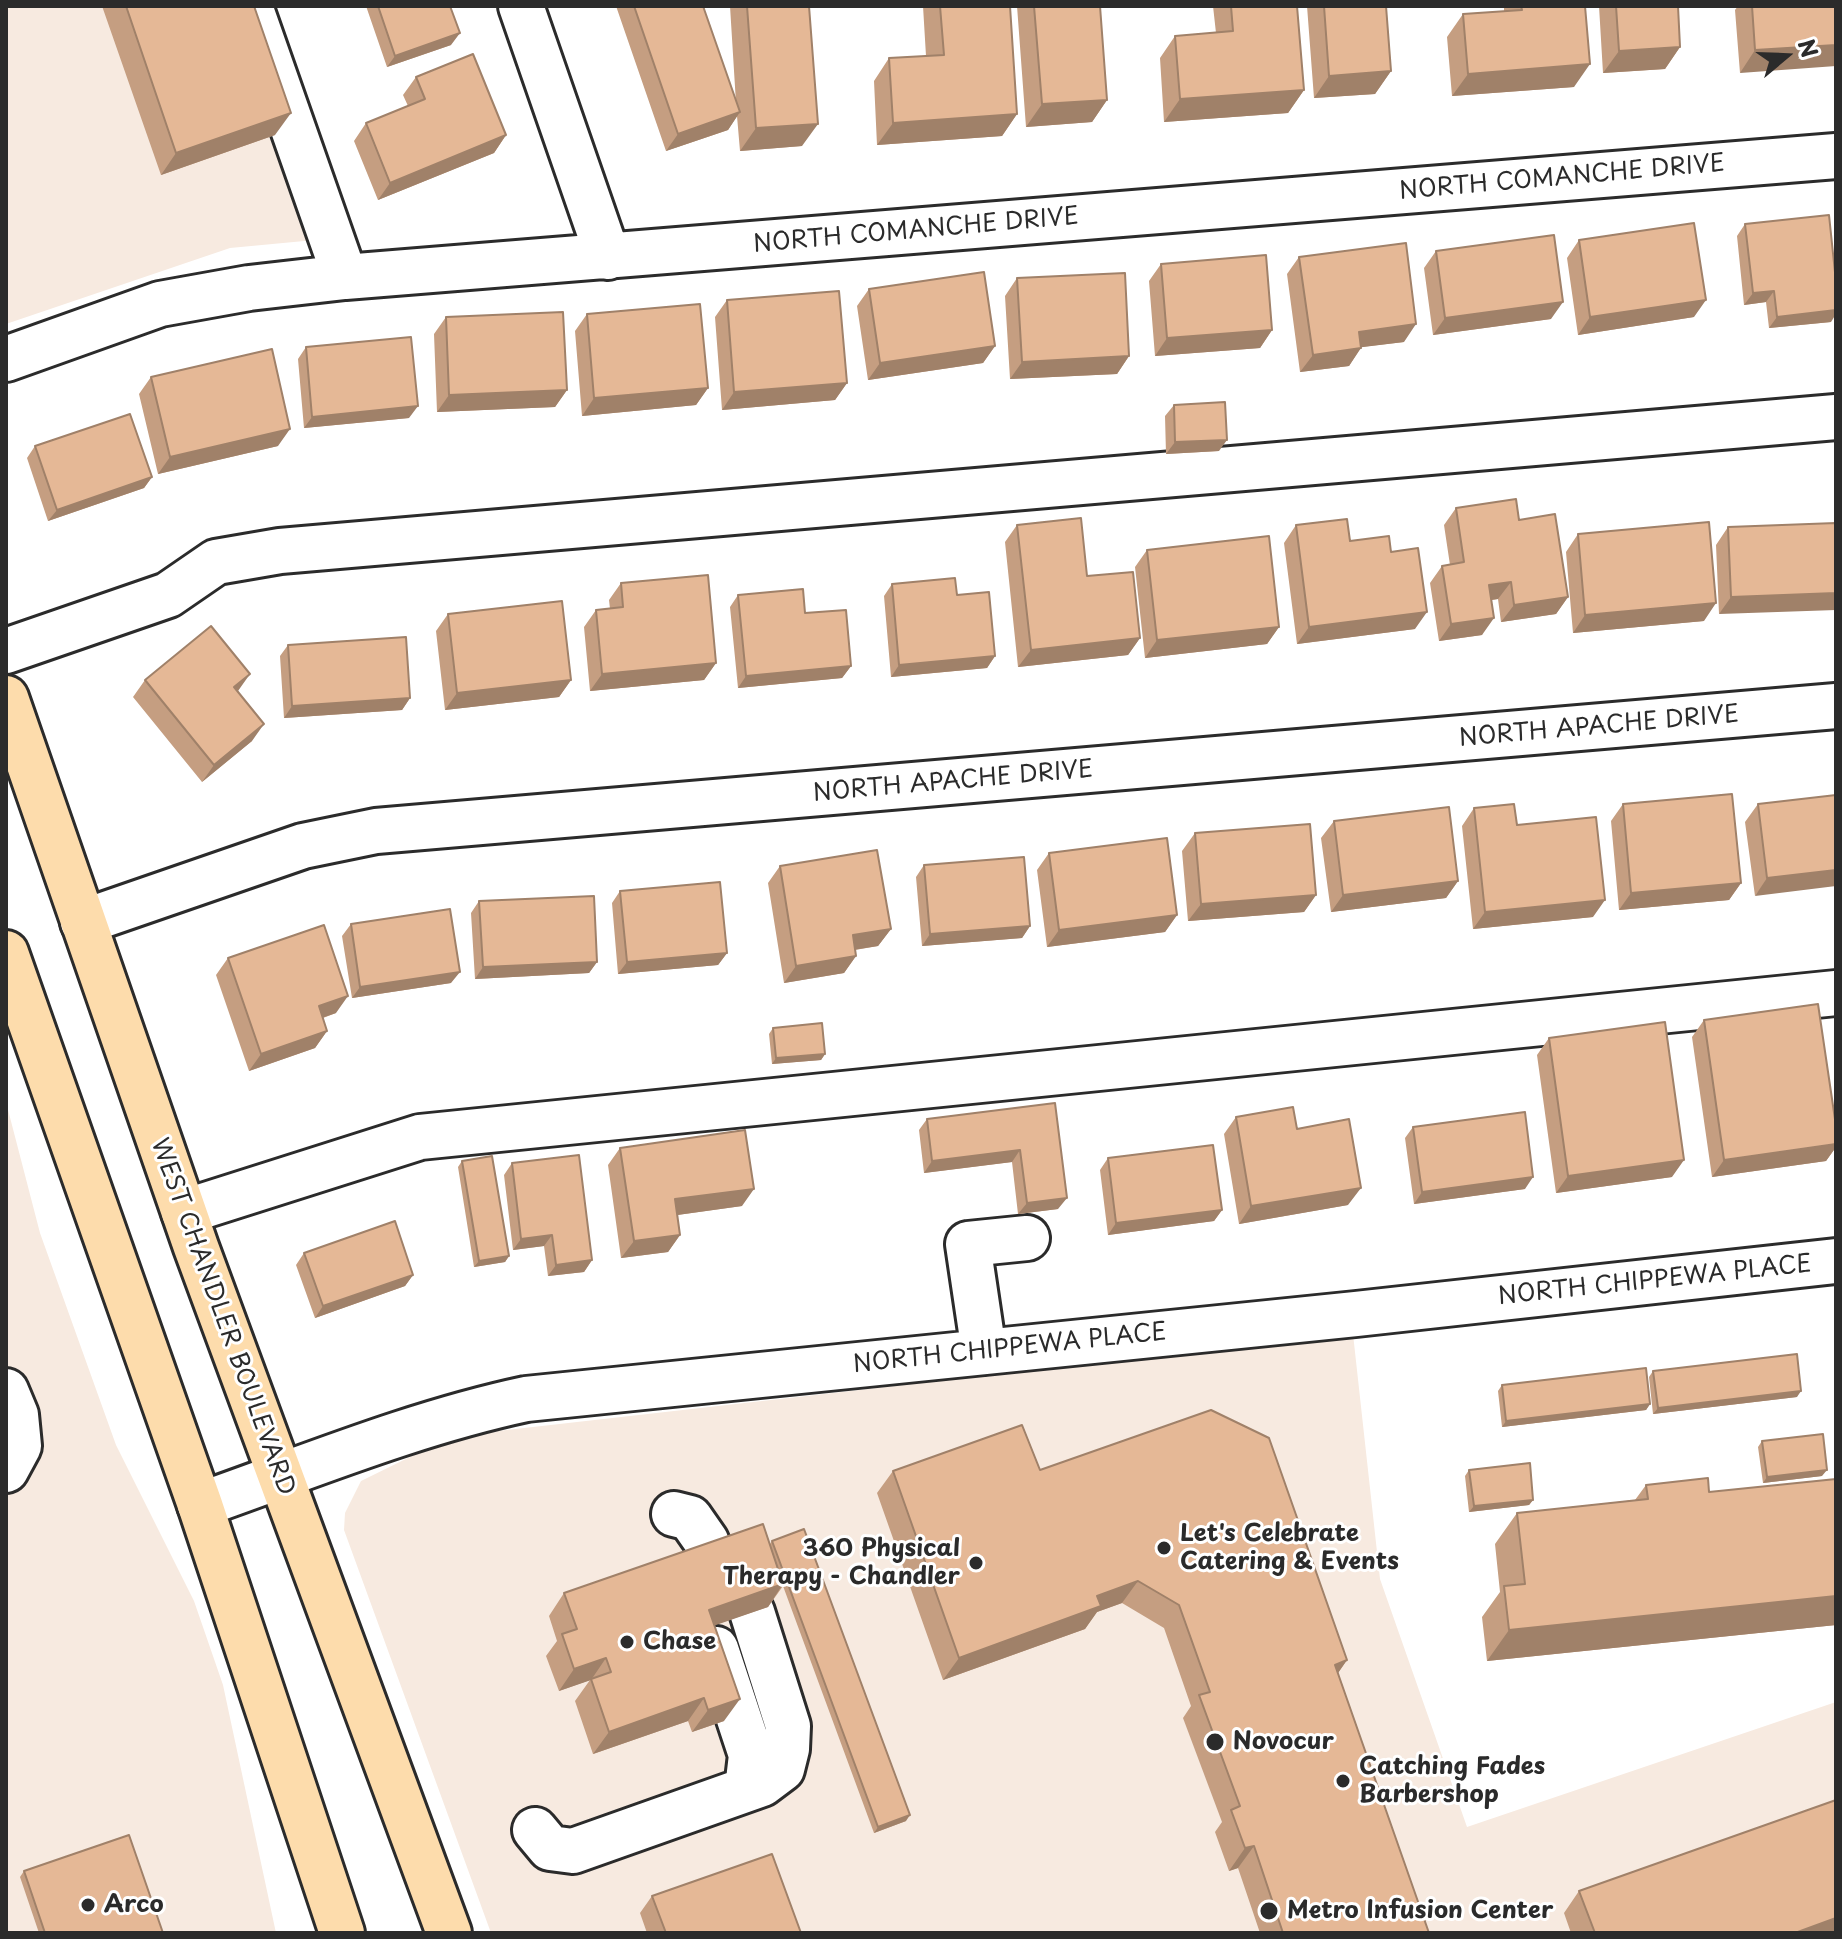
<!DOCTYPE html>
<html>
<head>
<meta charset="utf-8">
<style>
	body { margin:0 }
	#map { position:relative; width:1842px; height:1939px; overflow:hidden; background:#fff; font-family:"Playpen Sans",sans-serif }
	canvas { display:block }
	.frame { position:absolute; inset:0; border:8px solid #2b2b2b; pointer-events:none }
	.north { position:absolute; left:1746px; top:16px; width:80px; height:80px; -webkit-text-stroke:6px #fff; paint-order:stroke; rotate:71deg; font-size:22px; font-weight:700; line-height:32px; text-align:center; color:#2b2b2b }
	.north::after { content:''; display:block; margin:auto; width:28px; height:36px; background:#2b2b2b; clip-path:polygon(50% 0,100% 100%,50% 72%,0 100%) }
</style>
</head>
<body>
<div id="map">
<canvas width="1842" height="1939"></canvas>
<div class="frame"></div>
<div class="north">N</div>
</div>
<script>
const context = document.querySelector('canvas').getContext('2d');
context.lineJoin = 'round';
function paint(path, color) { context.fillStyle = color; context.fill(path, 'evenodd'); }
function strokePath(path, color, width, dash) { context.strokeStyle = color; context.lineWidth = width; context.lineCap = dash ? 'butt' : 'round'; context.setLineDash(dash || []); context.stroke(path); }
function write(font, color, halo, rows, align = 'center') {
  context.font = font + ' "Playpen Sans",sans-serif'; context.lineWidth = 6; context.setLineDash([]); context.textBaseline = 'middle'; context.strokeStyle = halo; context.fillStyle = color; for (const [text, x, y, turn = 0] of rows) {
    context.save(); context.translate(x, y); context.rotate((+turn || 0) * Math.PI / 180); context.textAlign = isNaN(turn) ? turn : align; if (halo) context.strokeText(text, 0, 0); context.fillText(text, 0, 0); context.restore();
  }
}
paint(new Path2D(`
	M6 6H234L315 240 230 248 6 324Z
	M6 1102 40 1233 116 1445 194 1601 223 1685 276 1933H6Z
	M1353 1334 1380 1579 1467 1827 1836 1702V1933H491L344 1530 345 1513 361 1481 422 1451 480 1433Z`), '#f7eae0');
const minor = new Path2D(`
	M250 6 345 277
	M521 6 608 257
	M6 359 160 304 249 288 345 277 1836 156
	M6 651 168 595 216 562 280 551 1836 417
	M83 922 303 846 376 831 1836 706
	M184 1212 420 1137 1836 993
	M984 1352 968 1244 1027 1238
	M6 1391 16 1415 19 1446 6 1470
	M200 1505C308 1467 414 1423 526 1399L1356 1314 1836 1261
	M674 1514 690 1518 706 1541 713 1558
	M716 1649 751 1755 747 1789
	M535 1830 550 1848 573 1851 762 1784 782 1769 787 1749 788 1726 752 1612`);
const major = new Path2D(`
	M6 698 196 1247 449 1933
	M6 953 200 1505 342 1933`);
strokePath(minor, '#2b2b2b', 50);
strokePath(major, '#2b2b2b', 50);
strokePath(minor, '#fff', 44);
strokePath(major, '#fddcac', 44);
paint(new Path2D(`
	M102 6H254L275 135 161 175Z
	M366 6H450L451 45 387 67Z
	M616 6H703L736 103 730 6H809L802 146 740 151 737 116 728 130 666 151Z
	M923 6H1010L1017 114 1002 136 877 145 874 81 889 58 926 56Z
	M1017 6H1100L1107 100 1092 122 1026 127Z
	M1213 6H1297L1304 90 1288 113 1164 122 1160 58 1175 36 1216 33Z
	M1307 6H1386L1391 71 1375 94 1314 98Z
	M1504 6H1585L1574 87 1452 96 1447 37 1463 14 1504 11Z
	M1599 6H1678L1680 47 1665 69 1603 73Z
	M1738 6H1836L1740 73 1735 10Z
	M416 77 506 135 494 153 378 200 354 141 366 123 408 106 403 95Z
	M1745 224 1831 322 1769 328 1766 302 1744 305 1737 236Z
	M1579 240 1694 317 1578 335 1567 258Z
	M1436 251 1551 319 1433 335 1424 268Z
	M1299 257 1404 342 1361 347 1349 366 1300 372 1287 274Z
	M1161 264 1272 330 1260 348 1155 356 1149 281Z
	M1017 278 1129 356 1117 374 1010 379 1005 296Z
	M869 289 995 346 983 363 868 380 857 306Z
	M727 300 847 383 835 400 722 410 715 317Z
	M587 314 708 388 696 405 582 416 575 331Z
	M446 317 567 390 555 407 437 412 434 334Z
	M306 347 409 418 304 428 298 359Z
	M151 377 278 446 158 474 139 394Z
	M1174 405 1219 451 1166 454 1165 416Z
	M35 446 152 477 144 488 48 521 27 458Z
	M1456 508 1519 520 1568 597 1556 614 1501 622 1498 599 1491 600 1482 635 1439 641 1430 583 1442 566 1450 565 1444 525Z
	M1836 523 1719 614 1716 545 1728 527Z
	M1017 525 1087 576 1140 638 1128 655 1018 667 1005 542Z
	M1296 525 1391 552 1415 629 1297 644 1284 543Z
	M1578 534 1704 621 1573 633 1566 552Z
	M1147 550 1279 627 1267 644 1145 658 1135 567Z
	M621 583 716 663 704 680 590 691 584 627 596 610 610 609 609 600Z
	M892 584 957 595 995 656 987 668 891 677 884 596Z
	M738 595 805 613 851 666 842 678 738 688 730 607Z
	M448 614 571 680 559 697 445 710 436 631Z
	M288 645 410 698 402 710 284 718 280 656Z
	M145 680 238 691 252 741 202 782 133 697Z
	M1836 795 1755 896 1745 822 1758 804Z
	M1623 804 1741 883 1729 900 1619 910 1611 821Z
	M1474 808 1517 825 1593 917 1473 929 1462 826Z
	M1334 821 1458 881 1446 898 1331 912 1321 838Z
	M1195 833 1316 895 1304 912 1188 921 1182 851Z
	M1049 853 1177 915 1165 932 1047 947 1037 870Z
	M924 865 1030 926 1022 938 922 946 916 877Z
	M780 866 891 929 878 946 855 950 856 956 844 973 784 983 768 883Z
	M620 891 727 953 718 965 618 974 612 903Z
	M479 901 597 962 589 973 475 979 471 913Z
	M351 924 451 983 352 998 342 936Z
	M228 958 336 1013 323 1018 327 1031 315 1048 249 1071 216 975Z
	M1704 1020 1836 1126V1147L1826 1161 1712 1177 1692 1037Z
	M773 1028 825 1054 821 1060 772 1064 769 1034Z
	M1549 1038 1672 1177 1556 1193 1537 1055Z
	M1055 1103 1058 1209 1018 1214 1012 1162 924 1173 919 1130 927 1119Z
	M1236 1117 1297 1129 1348 1205 1239 1224 1224 1134Z
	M1413 1127 1525 1189 1414 1204 1405 1138Z
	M620 1148 742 1206 677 1215 680 1235 668 1252 621 1258 608 1165Z
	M1108 1158 1222 1210 1214 1221 1108 1235 1100 1170Z
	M462 1161 509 1256 505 1262 474 1267 458 1167Z
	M512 1163 592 1260 584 1272 548 1276 544 1246 513 1250 504 1175Z
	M304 1253 413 1275 405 1286 315 1318 296 1265Z
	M1653 1371 1797 1397 1653 1414 1649 1377Z
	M1502 1385 1650 1404 1646 1410 1502 1427 1498 1391Z
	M1762 1441 1822 1476 1763 1483 1758 1447Z
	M1040 1470 1347 1660 1338 1673 1429 1933H1260L1238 1868 1229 1871 1215 1832 1222 1822 1183 1718 1191 1706 1164 1628 1122 1603 1097 1612 1085 1629 943 1680 877 1493 893 1471Z
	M1469 1470 1533 1500 1529 1505 1469 1512 1465 1476Z
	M1836 1479V1625L1487 1661 1482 1617 1500 1592 1495 1544 1517 1513 1635 1500 1646 1485 1709 1492Z
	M772 1541 906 1821 874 1833 783 1586 768 1607 714 1625 724 1721 692 1732 688 1721 593 1754 575 1701 590 1680 559 1691 546 1656 557 1641 549 1616 564 1593 770 1544Z
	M24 1871 163 1933H39L20 1877Z
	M1579 1891 1836 1933H1571L1564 1913Z
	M652 1896 801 1933H647L640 1913Z`), '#c59e81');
paint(new Path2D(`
	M460 33 451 45 387 67 395 56Z
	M1836 45V66L1740 73 1755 50Z
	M1680 47 1665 69 1603 73 1619 51Z
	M1590 64 1574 87 1452 96 1468 74Z
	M1391 71 1375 94 1314 98 1329 76Z
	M1304 90 1288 113 1164 122 1180 99Z
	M1107 100 1092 122 1026 127 1042 104Z
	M740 112 728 130 666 151 678 134Z
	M291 113 275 135 161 175 176 153Z
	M1017 114 1002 136 877 145 893 123Z
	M818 124 802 146 740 151 756 128Z
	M506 135 494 153 378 200 390 183Z
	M1774 291 1766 302 1744 305 1753 293Z
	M1706 300 1694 317 1578 335 1590 317Z
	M1563 302 1551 319 1433 335 1445 318Z
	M1836 310V314L1831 322 1769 328 1777 317Z
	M1416 324 1404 342 1347 349 1359 332Z
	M1272 330 1260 348 1155 356 1167 338Z
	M995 346 983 363 868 380 880 363Z
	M1361 348 1349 366 1300 372 1313 355Z
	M1129 356 1117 374 1010 379 1022 362Z
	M847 383 835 400 722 410 734 392Z
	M708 388 696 405 582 416 594 398Z
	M567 390 555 407 437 412 449 395Z
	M418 406 409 418 304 428 312 417Z
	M290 429 278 446 158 474 170 457Z
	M1227 440 1219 451 1166 454 1175 442Z
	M152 477 144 488 48 521 57 510Z
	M1511 582 1498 599 1477 602 1489 585Z
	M1836 593V610L1719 614 1731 597Z
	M1568 597 1556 614 1501 622 1514 605Z
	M1716 603 1704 621 1573 633 1585 615Z
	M1427 612 1415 629 1297 644 1309 627Z
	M1494 618 1482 635 1439 641 1451 624Z
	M1279 627 1267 644 1145 658 1157 640Z
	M1140 638 1128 655 1018 667 1031 650Z
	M995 656 987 668 891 677 899 665Z
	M716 663 704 680 590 691 602 674Z
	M851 666 842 678 738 688 746 676Z
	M250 674 238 691 234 687Z
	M571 680 559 697 445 710 457 693Z
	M410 698 402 710 284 718 292 706Z
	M264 724 252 741 202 782 214 765Z
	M1836 870V886L1755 896 1767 878Z
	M1458 881 1446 898 1331 912 1343 895Z
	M1741 883 1729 900 1619 910 1631 893Z
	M1316 895 1304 912 1188 921 1201 904Z
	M1605 900 1593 917 1473 929 1485 912Z
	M1177 915 1165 932 1047 947 1059 930Z
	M1030 926 1022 938 922 946 930 934Z
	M891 929 878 946 840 952 853 935Z
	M727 953 718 965 618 974 627 962Z
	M856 956 844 973 784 983 796 966Z
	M597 962 589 973 475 979 483 967Z
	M460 972 451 983 352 998 360 987Z
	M348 996 336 1013 307 1023 319 1006Z
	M327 1031 315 1048 249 1071 261 1054Z
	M825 1054 821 1060 772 1064 776 1058Z
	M1836 1144V1147L1826 1161 1712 1177 1724 1160Z
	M1020 1150 1012 1162 924 1173 932 1161Z
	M1684 1160 1672 1177 1556 1193 1568 1176Z
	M1533 1177 1525 1189 1414 1204 1422 1192Z
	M1361 1188 1348 1205 1239 1224 1251 1206Z
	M754 1189 742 1206 663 1217 675 1199Z
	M1067 1198 1058 1209 1018 1214 1027 1203Z
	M1222 1210 1214 1221 1108 1235 1116 1223Z
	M552 1235 544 1246 513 1250 521 1239Z
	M680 1235 668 1252 621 1258 634 1241Z
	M509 1256 505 1262 474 1267 479 1261Z
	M592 1260 584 1272 548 1276 556 1265Z
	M413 1275 405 1286 315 1318 323 1306Z
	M1801 1391 1797 1397 1653 1414 1658 1408Z
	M1650 1404 1646 1410 1502 1427 1506 1421Z
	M1827 1470 1822 1476 1763 1483 1767 1477Z
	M1533 1500 1529 1505 1469 1512 1474 1506Z
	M1138 1581 1122 1603 1097 1612 1085 1629 943 1680 959 1658 1097 1596Z
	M783 1584 768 1607 693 1633 709 1610Z
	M1836 1596V1625L1487 1661 1509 1630Z
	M606 1658 591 1680 559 1691 574 1669Z
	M1347 1660 1331 1683 1335 1665Z
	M704 1698 688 1721 593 1754 609 1732Z
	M740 1699 724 1721 692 1732 708 1710Z
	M910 1815 906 1821 874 1833 878 1827Z
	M1254 1846 1238 1868 1229 1871 1245 1848Z
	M1836 1918V1933H1795Z`), '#a08169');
const building = new Path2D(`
	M126 6H254L291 113 176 153Z
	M378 6H450L460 33 395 56Z
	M634 6H703L740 112 678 134Z
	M747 6H809L818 124 756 128Z
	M940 6H1010L1017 114 893 123 889 58 944 55Z
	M1034 6H1100L1107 100 1042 104Z
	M1231 6H1297L1304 90 1180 99 1175 36 1233 31Z
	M1324 6H1386L1391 71 1329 76Z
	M1521 6H1585L1590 64 1468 74 1463 14 1522 10Z
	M1616 6H1678L1680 47 1619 51Z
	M1752 6H1836V45L1755 50Z
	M473 54 506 135 390 183 366 123 425 99 416 77Z
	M1829 215 1836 282V310L1777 317 1774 291 1753 293 1745 224Z
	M1694 223 1706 300 1590 317 1579 240Z
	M1554 235 1563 302 1445 318 1436 251Z
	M1406 243 1416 324 1359 332 1361 348 1313 355 1299 257Z
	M1266 255 1272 330 1167 338 1161 264Z
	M984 272 995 346 880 363 869 289Z
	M1125 273 1129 356 1022 362 1017 278Z
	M839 291 847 383 734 392 727 300Z
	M700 304 708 388 594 398 587 314Z
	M563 312 567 390 449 395 446 317Z
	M411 337 418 406 312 417 306 347Z
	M272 349 290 429 170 457 151 377Z
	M1225 402 1227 440 1175 442 1174 405Z
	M130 414 152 477 57 510 35 446Z
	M1516 499 1519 520 1555 514 1568 597 1514 605 1511 582 1489 585 1494 618 1451 624 1442 566 1464 562 1456 508Z
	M1081 518 1087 576 1133 572 1140 638 1031 650 1017 525Z
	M1347 519 1350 541 1389 536 1391 552 1418 548 1427 612 1309 627 1296 525Z
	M1709 522 1716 603 1585 615 1578 534Z
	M1836 523V593L1731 597 1728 527Z
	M1269 536 1279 627 1157 640 1147 550Z
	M708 575 716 663 602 674 596 610 623 607 621 583Z
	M955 578 957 595 989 592 995 656 899 665 892 584Z
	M803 589 805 613 846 610 851 666 746 676 738 595Z
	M562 601 571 680 457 693 448 614Z
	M211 626 250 674 234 687 264 724 214 765 145 680Z
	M406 637 410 698 292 706 288 645Z
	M1732 794 1741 883 1631 893 1623 804Z
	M1836 795V870L1767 878 1758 804Z
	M1514 804 1517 825 1596 817 1605 900 1485 912 1474 808Z
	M1449 807 1458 881 1343 895 1334 821Z
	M1310 824 1316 895 1201 904 1195 833Z
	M1167 838 1177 915 1059 930 1049 853Z
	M877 850 891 929 853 935 856 956 796 966 780 866Z
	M1024 857 1030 926 930 934 924 865Z
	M720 882 727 953 627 962 620 891Z
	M594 896 597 962 483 967 479 901Z
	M450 909 460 972 360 987 351 924Z
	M324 925 348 996 319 1006 327 1031 261 1054 228 958Z
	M1818 1004 1836 1126V1144L1724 1160 1704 1020Z
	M1665 1022 1684 1160 1568 1176 1549 1038Z
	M822 1023 825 1054 776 1058 773 1028Z
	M1055 1103 1067 1198 1027 1203 1020 1150 932 1161 927 1119Z
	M1293 1107 1297 1129 1349 1119 1361 1188 1251 1206 1236 1117Z
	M1525 1112 1533 1177 1422 1192 1413 1127Z
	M745 1130 754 1189 675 1199 680 1235 634 1241 620 1148Z
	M1213 1145 1222 1210 1116 1223 1108 1158Z
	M579 1155 592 1260 556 1265 552 1235 521 1239 512 1163Z
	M492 1156 509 1256 479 1261 462 1161Z
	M395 1221 413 1275 323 1306 304 1253Z
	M1797 1354 1801 1391 1658 1408 1653 1371Z
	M1646 1368 1650 1404 1506 1421 1502 1385Z
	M1211 1410 1269 1438 1347 1660 1335 1665 1429 1933H1283L1254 1846 1245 1848 1231 1810 1240 1806 1199 1695 1210 1692 1179 1605 1138 1581 1097 1596 1101 1606 959 1658 893 1471 1022 1425 1040 1470Z
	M1823 1434 1827 1470 1767 1477 1762 1441Z
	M1530 1463 1533 1500 1474 1506 1469 1470Z
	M1708 1478 1709 1492 1836 1479V1596L1509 1630 1504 1586 1525 1584 1517 1513 1648 1499 1646 1485Z
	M763 1524 783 1584 709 1610 740 1699 708 1710 704 1698 609 1732 591 1679 611 1672 606 1658 574 1669 562 1634 577 1629 564 1593Z
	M804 1529 910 1815 878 1827 772 1541Z
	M1836 1800V1918L1795 1933H1595L1579 1891Z
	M129 1835 163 1933H45L24 1871Z
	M772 1854 801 1933H666L652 1896Z`);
paint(building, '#e5b896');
strokePath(building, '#a08169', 2);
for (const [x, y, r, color] of [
	[1164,1548,8,"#2b2b2b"],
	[976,1563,8,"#2b2b2b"],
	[627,1642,8,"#2b2b2b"],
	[1215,1742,10,"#2b2b2b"],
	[1343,1781,8,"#2b2b2b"],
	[88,1905,8,"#2b2b2b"],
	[1269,1911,10,"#2b2b2b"]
]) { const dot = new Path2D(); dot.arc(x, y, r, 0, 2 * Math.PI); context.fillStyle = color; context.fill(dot); strokePath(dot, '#fff', 3); }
write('24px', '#2b2b2b', '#fff', [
	["NORTH COMANCHE DRIVE",1562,178,-5],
	["NORTH COMANCHE DRIVE",916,231,-5],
	["NORTH APACHE DRIVE",1599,727,-5],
	["NORTH APACHE DRIVE",953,782,-5],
	["NORTH CHIPPEWA PLACE",1655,1281,-6],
	["WEST CHANDLER BOULEVARD",222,1317,70],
	["NORTH CHIPPEWA PLACE",1010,1349,-6]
]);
write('bold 24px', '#2b2b2b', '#fff', [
	["Let's Celebrate",1180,1534],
	["Catering & Events",1180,1562],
	["360 Physical",960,1549,"right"],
	["Therapy - Chandler",960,1577,"right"],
	["Chase",643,1642],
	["Novocur",1233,1742],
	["Catching Fades",1359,1767],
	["Barbershop",1359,1795],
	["Arco",104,1905],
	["Metro Infusion Center",1287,1911]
], 'left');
</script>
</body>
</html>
